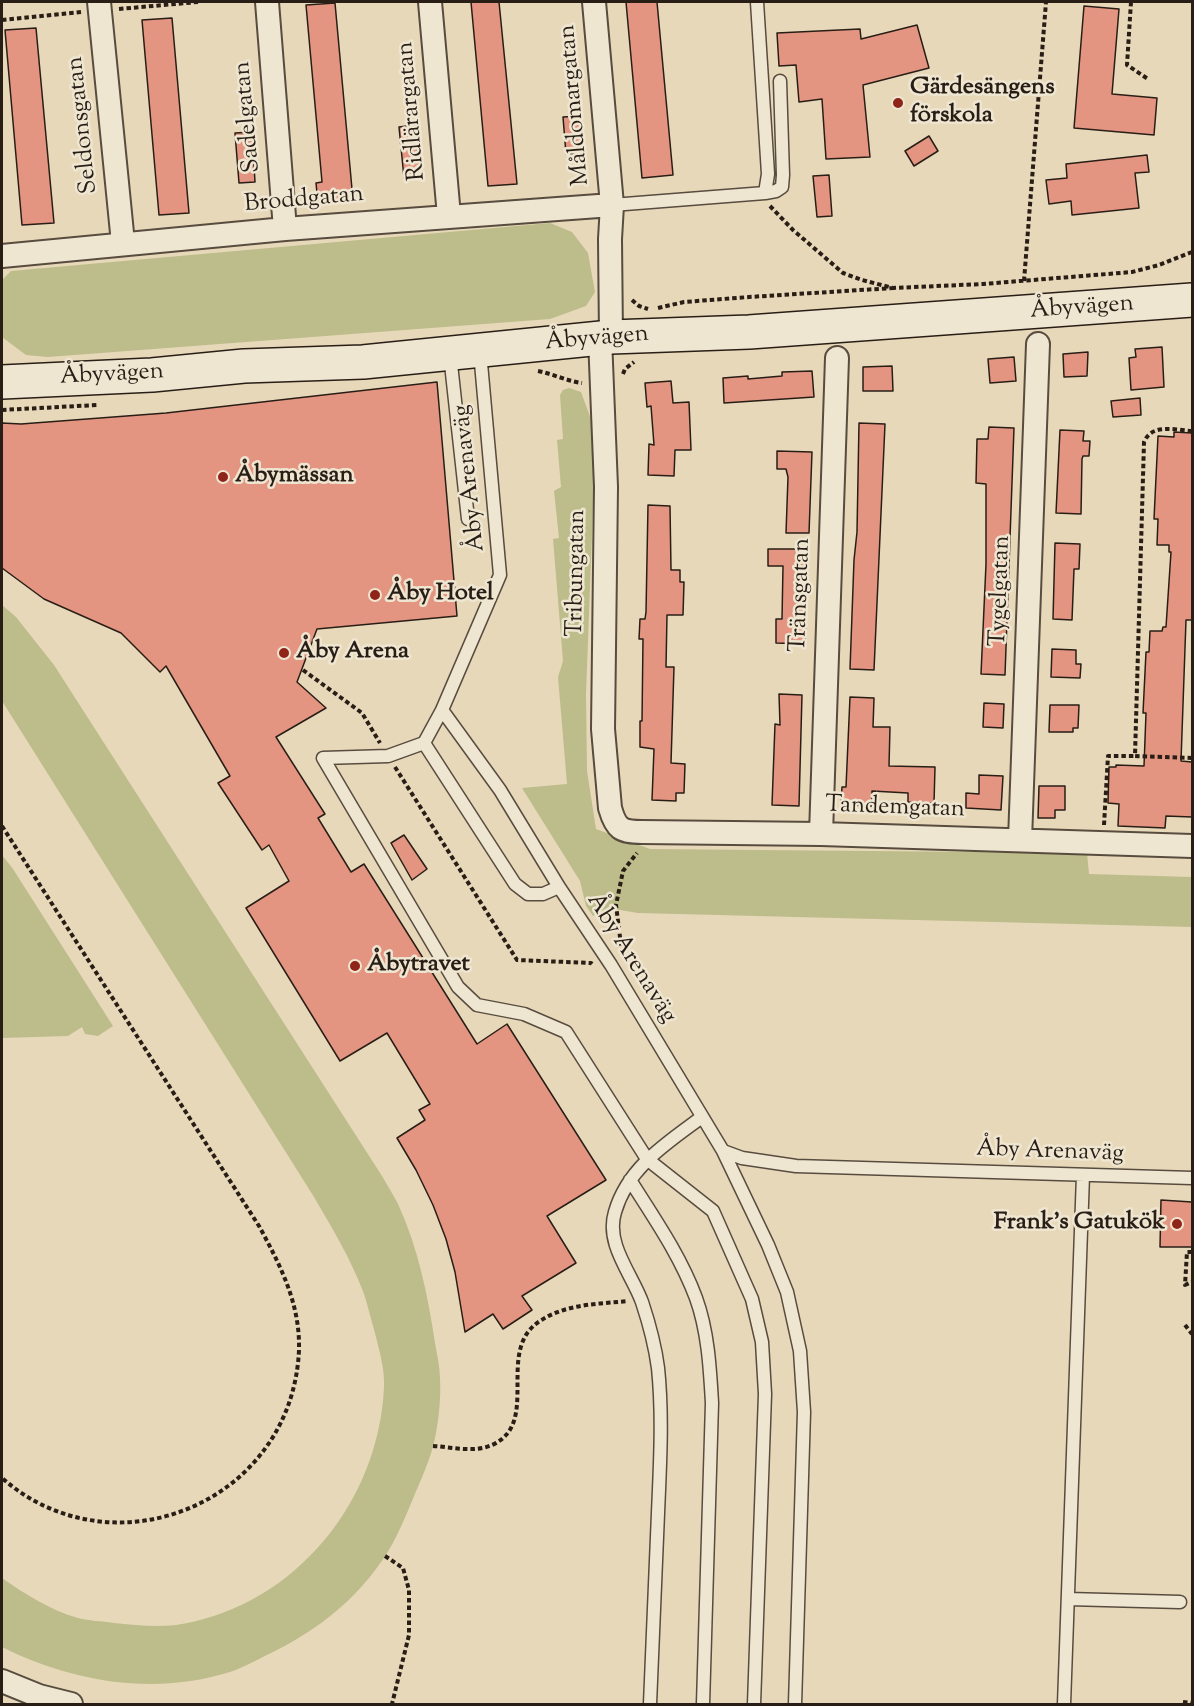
<!DOCTYPE html>
<html>
<head>
<meta charset="utf-8">
<style>
	body { margin:0 }
	#map { position:relative; width:1194px; height:1706px; overflow:hidden; background:#e7d8ba; font-family:"Sorts Mill Goudy",serif }
	canvas { display:block }
	.frame { position:absolute; inset:0; border:3px solid #291e16; pointer-events:none }
</style>
</head>
<body>
<div id="map">
<canvas width="1194" height="1706"></canvas>
<div class="frame"></div>
</div>
<script>
const context = document.querySelector('canvas').getContext('2d');
context.lineJoin = 'round';
function paint(path, color) { context.fillStyle = color; context.fill(path, 'evenodd'); }
function strokePath(path, color, width, dash) { context.strokeStyle = color; context.lineWidth = width; context.lineCap = dash ? 'butt' : 'round'; context.setLineDash(dash || []); context.stroke(path); }
function write(font, color, halo, rows, align = 'center') {
  context.font = font + ' "Sorts Mill Goudy",serif'; context.lineWidth = 5; context.setLineDash([]); context.textBaseline = 'middle'; context.strokeStyle = halo; context.fillStyle = color; for (const [text, x, y, turn = 0] of rows) {
    context.save(); context.translate(x, y); context.rotate((+turn || 0) * Math.PI / 180); context.textAlign = isNaN(turn) ? turn : align; if (halo) context.strokeText(text, 0, 0); context.fillText(text, 0, 0); context.restore();
  }
}
paint(new Path2D(`
	M550 223 572 232 588 253 595 292 586 306 550 319 48 357 26 355 2 337V280L11 271Z
	M569 388 581 392 591 419 594 480 586 694 587 771 596 829 650 849 1087 853 1089 874 1192 877V927L638 913 608 908 593 916 586 906 580 881 522 788 567 784 558 677 563 661 553 539 559 538 554 491 561 487 557 440 563 439 560 395 563 390Z
	M2 605 16 617 54 665 382 1176C387 1185 393 1194 398 1204 418 1247 428 1296 435 1343 437 1355 440 1367 440 1379 441 1396 439 1417 436 1433 432 1457 421 1479 412 1501 402 1525 392 1549 376 1569 349 1605 315 1631 275 1651 260 1658 245 1667 230 1672 153 1696 72 1682 2 1647V1578C25 1594 50 1610 78 1618 89 1621 102 1621 114 1623 135 1625 161 1628 182 1624 296 1604 379 1501 384 1387 385 1369 379 1350 375 1333 371 1320 368 1306 364 1294 351 1259 332 1228 314 1197L2 701Z
	M2 855 13 869 113 1026 98 1036 85 1034 82 1027 68 1036 2 1038Z`), '#bdbc8b');
const building = new Path2D(`
	M471 2H499L517 184 488 186Z
	M626 2H657L673 175 642 178Z
	M335 3 353 200 318 203 316 183 322 182 306 5Z
	M1084 6 1119 9 1112 94 1157 98 1154 135 1074 128Z
	M172 18 189 213 159 215 142 20Z
	M917 25 929 68 863 85 870 157 826 159 822 99 799 102 796 65 779 66 777 33 860 29 861 39Z
	M36 28 54 223 22 225 5 30Z
	M580 116 583 153 566 154 563 117Z
	M415 125 420 177 404 178 399 127Z
	M252 132 255 182 239 183 235 133Z
	M929 136 938 151 914 166 905 151Z
	M1147 155 1149 172 1135 173 1139 208 1072 215 1071 201 1049 204 1046 180 1067 178 1066 164Z
	M829 175 832 216 817 217 813 176Z
	M1162 347 1164 387 1131 390 1129 358 1136 357 1135 349Z
	M1088 352 1087 376 1064 377 1063 354Z
	M1014 357 1016 381 990 383 988 359Z
	M892 366 893 391H863V367Z
	M812 371 814 397 724 403 723 378 748 376V379L782 376V372Z
	M671 381 673 403 689 402 691 450H675L674 476 648 475 649 444 654 445 651 406 647 407 645 383Z
	M437 382 457 616 317 629 297 682 326 708 276 737 325 814 318 818 351 872 364 864 477 1044 507 1024 606 1180 547 1216 576 1263 522 1296 532 1310 503 1329 493 1314 465 1332 455 1272 446 1239 433 1205 416 1170 397 1138 425 1120 419 1110 430 1104 387 1033 340 1061 246 908 289 881 269 845 262 850 218 783 230 776 166 666 160 672 121 633 44 599 2 568V423L21 424 166 413Z
	M1140 398 1141 415 1113 417 1111 401Z
	M859 423 885 424 874 670 850 669 854 560 857 532Z
	M989 427 1014 428 1005 675 981 674 986 564V484L976 483 977 439H988Z
	M1060 430 1084 431 1083 441H1090L1089 456H1083L1082 459 1081 514 1056 513Z
	M1174 432 1192 433V620H1186L1181 761 1192 762V817L1166 816 1165 828 1118 826 1119 804 1108 803 1109 767H1116V765L1144 766 1146 713H1143L1146 652H1149L1150 631H1162L1163 627H1166L1171 552H1169V545H1157L1158 519H1154L1158 436 1174 437Z
	M777 451 812 452 809 533H786L788 477 786 469H777Z
	M648 505 670 506 671 570H680V582H684L683 615H667L666 667H674L671 763 685 764 684 793H676V801L652 800 654 749 640 747V721H642L643 639H639L640 619H645L646 612Z
	M1055 543 1080 544 1079 569H1074L1072 620 1053 619Z
	M768 549H798V562H808L805 644 776 643V619H782L783 566H768Z
	M1052 649 1076 650V664H1081L1080 678 1051 677Z
	M779 694 802 695 799 806 772 805 775 724 780 725Z
	M850 697 874 698 873 727H890L889 766 935 767 934 803 908 802V793L872 791V806L846 805V802H841L842 787H846Z
	M984 703 1004 704 1003 728 983 727Z
	M1050 705H1079L1078 728H1073V732H1049Z
	M979 775 1003 776 1001 810 966 808V793L979 794Z
	M1039 786H1065V810H1055V818H1038Z
	M404 835 427 869 412 880 391 843Z
	M1161 1200 1192 1202V1247H1160Z`);
paint(building, '#e49581');
strokePath(building, '#291e16', 1.5);
const lane = new Path2D(`
	M757 2 768 174 765 193
	M612 205 765 193 776 191 782 187 783 175 780 81
	M480 352 500 575 442 710 500 790 559 887 611 965 723 1151 742 1158 796 1166 1192 1178
	M450 355 468 519
	M442 710 424 743 515 884 528 894H543L559 887
	M424 743 388 756 323 758 458 987 477 1005 524 1014 566 1032 647 1159 713 1211 752 1299 762 1342 765 1394 754 1704
	M723 1151 768 1245 787 1292 800 1351 804 1412 795 1704
	M630 1180C654 1218 680 1255 696 1298 708 1331 710 1368 712 1403L703 1704
	M1068 1599 1180 1602
	M650 1704C653 1641 655 1577 658 1513 660 1465 663 1416 658 1368 655 1345 649 1323 642 1302 632 1274 605 1244 615 1212 628 1167 667 1143 702 1117
	M1064 1704 1083 1175`);
const street = new Path2D(`
	M99 2 123 243
	M267 2 285 229
	M430 2 449 216
	M594 2 612 205 610 239 611 337
	M2 256 285 229 612 205
	M600 338 606 487 603 729 610 808C616 829 621 832 642 832L821 834 1192 846
	M821 834 837 358
	M1020 840 1038 344
	M2 1681 39 1696 71 1704`);
const secondary = new Path2D(`
	M2 382 152 375 244 366 363 362 611 337 749 332 1192 300`);
strokePath(lane, '#584c3f', 15);
strokePath(street, '#584c3f', 26);
strokePath(secondary, '#291e16', 36);
strokePath(new Path2D(`
	M1131 2 1127 65 1148 79
	M119 9 198 2
	M2 20 81 12
	M770 206 793 230 843 273 862 280 893 288 983 284 1132 272 1159 265 1192 252
	M1024 281 1046 2
	M632 300 639 306 648 309
	M658 308 684 302 749 297 893 288
	M538 371C553 374 567 381 582 383
	M623 374 625 369 634 362
	M2 410 97 405
	M1192 431C1175 430 1152 423 1144 442L1135 756 1192 758
	M303 670 362 713 380 743
	M395 767 517 960 591 963 592 964
	M1104 825 1108 756H1135
	M2 826 259 1226C283 1270 304 1312 298 1363 282 1507 110 1573 2 1478
	M622 953 616 905 623 871 637 853
	M1192 1252H1187L1185 1285 1192 1282
	M1185 1325 1192 1334
	M433 1446C451 1447 474 1453 492 1445 542 1423 494 1350 540 1321 565 1304 598 1304 628 1301
	M385 1556 403 1568 409 1590V1635L392 1704
	M1183 1702 1192 1703`), '#291e16', 4, [4.5, 3]);
strokePath(lane, '#efe6d2', 12);
strokePath(street, '#efe6d2', 22);
strokePath(secondary, '#efe6d2', 33);
for (const [x, y, r, color] of [
	[898,103,6,"#8f2418"],
	[223,477,6,"#8f2418"],
	[375,595,6,"#8f2418"],
	[284,653,6,"#8f2418"],
	[355,966,6,"#8f2418"],
	[1177,1224,6,"#8f2418"]
]) { const dot = new Path2D(); dot.arc(x, y, r, 0, 2 * Math.PI); context.fillStyle = color; context.fill(dot); strokePath(dot, '#efe6d2', 2); }
write('bold 24px', '#291e16', '#efe6d2', [
	["Gärdesängens",910,89],
	["förskola",910,117],
	["Åbymässan",235,477],
	["Åby Hotel",387,595],
	["Åby Arena",296,653],
	["Åbytravet",367,966],
	["Frank's Gatukök",1165,1224,"right"]
], 'left');
write('24px', '#291e16', '#efe6d2', [
	["Måldomargatan",576,105,-95],
	["Ridlärargatan",413,111,-95],
	["Sadelgatan",249,117,-95],
	["Seldonsgatan",84,125,-96],
	["Broddgatan",304,201,-5],
	["Åbyvägen",1082,309,-4],
	["Åbyvägen",597,340,-5],
	["Åbyvägen",112,376,-3],
	["Åby Arenaväg",471,478,-96],
	["Tribungatan",578,573,-89],
	["Tygelgatan",1002,591,-88],
	["Tränsgatan",802,595,-88],
	["Tandemgatan",895,809,2],
	["Åby Arenaväg",630,959,58],
	["Åby Arenaväg",1050,1153,2]
]);
</script>
</body>
</html>
